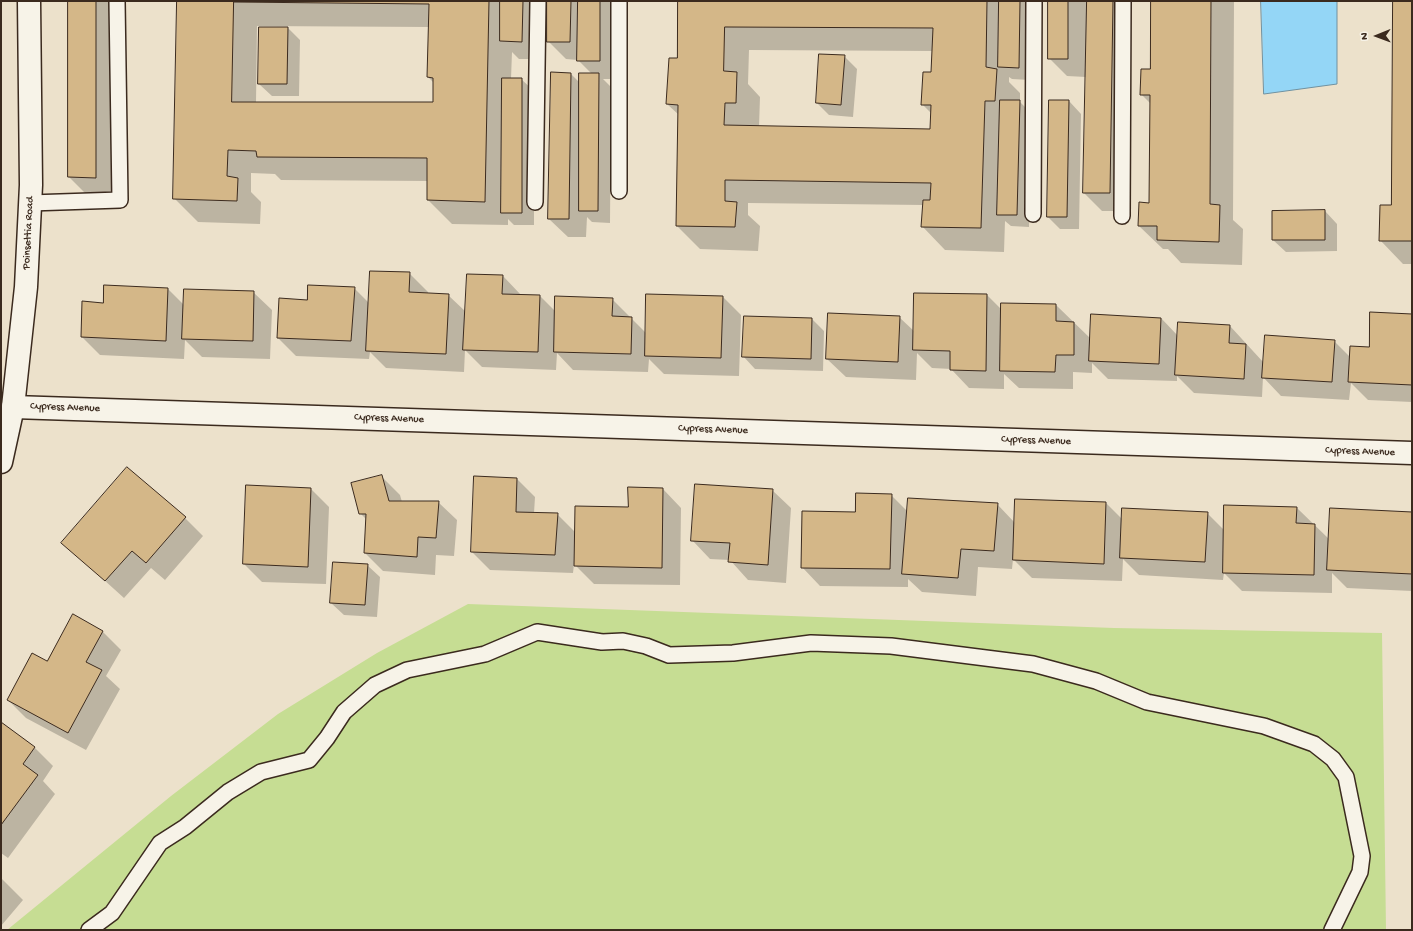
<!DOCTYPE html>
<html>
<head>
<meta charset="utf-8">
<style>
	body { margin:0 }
	#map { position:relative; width:1413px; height:931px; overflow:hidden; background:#ece1cb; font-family:"Gochi Hand",sans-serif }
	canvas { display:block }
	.frame { position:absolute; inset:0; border:2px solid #3b2a1e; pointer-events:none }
	.north { position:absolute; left:1357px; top:16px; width:40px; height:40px; -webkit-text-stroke:3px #f7f3e8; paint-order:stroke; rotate:269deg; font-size:11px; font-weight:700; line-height:16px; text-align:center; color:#3b2a1e }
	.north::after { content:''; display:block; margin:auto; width:14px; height:18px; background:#3b2a1e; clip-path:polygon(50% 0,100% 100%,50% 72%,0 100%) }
</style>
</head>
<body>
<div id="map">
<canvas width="1413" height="931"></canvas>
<div class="frame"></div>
<div class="north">N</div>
</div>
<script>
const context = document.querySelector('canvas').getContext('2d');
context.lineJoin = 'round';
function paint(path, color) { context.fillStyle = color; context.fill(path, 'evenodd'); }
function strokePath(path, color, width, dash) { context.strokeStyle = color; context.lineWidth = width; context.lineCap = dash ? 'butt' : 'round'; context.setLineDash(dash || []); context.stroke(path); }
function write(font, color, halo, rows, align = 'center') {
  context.font = font + ' "Gochi Hand",sans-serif'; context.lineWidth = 3.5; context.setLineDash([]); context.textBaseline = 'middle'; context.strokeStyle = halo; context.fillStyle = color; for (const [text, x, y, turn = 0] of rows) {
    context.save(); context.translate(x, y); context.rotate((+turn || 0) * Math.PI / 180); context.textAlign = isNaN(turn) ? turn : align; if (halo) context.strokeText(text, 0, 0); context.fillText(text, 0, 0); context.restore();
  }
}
paint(new Path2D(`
	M468 604 1114 628 1382 633 1386 930H7L171 796 278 714 377 653Z`), '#c6dd93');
const water = new Path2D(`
	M1261 1H1337V84L1264 94Z`);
paint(water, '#94d6f6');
strokePath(water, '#7091a0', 1);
paint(new Path2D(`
	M69 1H113V196L87 195 69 177Z
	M178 1H541L540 59H519L512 52 511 79H521L534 91V225H514L508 219V225L452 224 428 200V181L281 180 275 174 251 173V192L261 202 260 224 198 222 174 198ZM257 26 429 27 428 77 434 83V103H256Z
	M548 1H618V79H603L611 87 610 223 592 222 587 217 586 237H568L549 219 571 74 580 83 592 74 578 60 566 59 548 41Z
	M679 1H1032L1030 80 1012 79 1009 77V82L1020 93V102L1031 113 1029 227 1011 226 1005 221 1004 252 945 250 922 226 923 205 748 203V215L760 226 758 251 700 249 677 226 679 115 667 104 678 59ZM749 50 933 51 932 73 922 104 932 114 931 130 759 127 760 97 748 84Z
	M1049 1H1131L1128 211H1102L1084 193 1086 77 1067 76 1049 58Z
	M1152 1H1234L1233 220 1243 229 1242 265 1181 263 1168 249H1163L1139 226 1150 204 1151 104 1141 94 1151 70Z
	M1394 1H1412V264H1403L1380 240 1392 206Z
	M288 28 300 40 299 96H272L259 84Z
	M844 56 857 69 853 117 829 115 817 103Z
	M1069 101 1081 114 1079 229H1060L1048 217Z
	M1325 211 1337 224V251L1286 252 1273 240Z
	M409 273 428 292V294L448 295 466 312 503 276 521 295 540 296 556 312 612 299 646 333 723 297 741 315 739 376 664 374 649 359 648 372 573 370 557 353 556 370 482 367 465 350 464 372 386 368 370 352 369 359 296 356 278 338 308 301 354 288 369 303Z
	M105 286 168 289 184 305 253 292 272 310 270 359 202 357 185 340 184 359 100 355 82 337 104 304Z
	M987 295 1002 310V304L1056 305 1091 339 1161 318 1178 336 1230 326 1264 363 1334 341 1351 358 1370 348 1412 315V402L1368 400 1351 383 1349 400 1281 396 1263 377 1262 397 1194 393 1177 376V381L1108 379 1092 363V373L1073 372V389L1019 388 1004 374V389L969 388 951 369 932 368 917 353 916 380 846 377 827 359 899 317 915 332Z
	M745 317 812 319 824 331 823 371 755 369 743 356Z
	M127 468 185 518 203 536 165 580 151 568 124 598 63 543Z
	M381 476 400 495 402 502H438L457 520 454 556 436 555 435 575 383 571 365 553 367 520 360 513Z
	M517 479 535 497 534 513 557 514 576 533 629 508 663 489 681 508 680 585 594 584 574 564 573 573 490 570 472 552Z
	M311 489 329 507 326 584 262 582 244 564Z
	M772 490 791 508 786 583 748 580 730 560 710 559 692 540Z
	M891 495 908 512 997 504 1015 523 1106 503 1123 520 1207 513 1225 531 1297 508 1330 540 1412 513V591L1347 588 1332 573V593L1242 591 1224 573 1223 580 1139 575 1123 559 1122 581 1032 578 1013 559 1012 569 978 567 976 596 922 592 908 579V587L820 586 802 567 856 513Z
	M367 565 380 577 377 617 344 615 331 603Z
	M73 616 103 632 121 650 106 676 120 689 86 750 26 718 8 700 47 663Z
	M1 723 35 748 53 766 43 781 55 794 8 858 1 853Z
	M1 878 23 900 1 926Z`), '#0003');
const building = new Path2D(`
	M68 1H96V178L68 177Z
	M177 1H489L485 202 427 200V158L257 157 256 151 228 150 227 176 238 178 237 201 173 199ZM234 2 429 4 427 77 433 78V102H232Z
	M500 1H523L522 42 500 41Z
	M547 1H571L570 42H547Z
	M578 1H600V61H577Z
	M678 1H987L986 67 997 69 995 101H985L981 228 921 227 923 200H930L931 183 725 180V201L737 202 735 227 676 226 678 105 666 104 669 58H677ZM725 27 933 28 931 72H923L921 105H931L930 129 724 125 725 103H736L737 72 724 71Z
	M999 1H1020L1019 68 998 67Z
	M1048 1H1068V59H1048Z
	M1087 1H1113L1110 193H1083Z
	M1151 1H1211L1210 204 1220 205 1219 242 1157 240V226H1138L1139 202 1149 203 1150 95H1140L1141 69H1150Z
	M1393 1H1412V241H1379L1380 205H1391Z
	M259 27H288L287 84H258Z
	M819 54 845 55 841 105 816 103Z
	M551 72 571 73 569 219H548Z
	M579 73H599L598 211H579Z
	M502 78H522V213H501Z
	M1000 100H1020L1017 215H997Z
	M1049 100H1069L1067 217H1047Z
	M1325 210V240H1272V211Z
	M370 271 410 272 409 292 449 294 446 354 366 351Z
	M467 274 503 275 502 294 540 295 538 352 463 350Z
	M104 285 168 288 166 341 81 337 82 301 103 303Z
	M308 285 355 287 351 341 277 338 279 298 307 300Z
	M184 289 254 291 253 341 182 339Z
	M914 293 987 294 986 371 950 370V351L913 350Z
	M646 294 723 296 721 358 645 356Z
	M555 296 613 298 612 316 632 317 631 354 554 352Z
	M1001 303 1056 304V321L1074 322V355H1056L1055 372 1000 371Z
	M1370 312 1412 314V385L1348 382 1350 346 1369 347Z
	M828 313 900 316 898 362 826 359Z
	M1091 314 1161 318 1159 364 1089 361Z
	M744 316 812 318 811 359 742 357Z
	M1178 322 1230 325 1229 343 1246 344 1244 379 1175 375Z
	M1265 335 1335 340 1332 382 1262 378Z
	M127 467 186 517 146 563 132 551 105 581 61 543Z
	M382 475 389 501H439L436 538 418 537 417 557 364 553 366 514H359L351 483Z
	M474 476 517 478 516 512 558 513 555 555 471 552Z
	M695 484 773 489 768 565 728 562 730 543 691 541Z
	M246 485 311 488 308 567 243 564Z
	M628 487 663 488 662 568 574 566 575 506 628 507Z
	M856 493 892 494 890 569 801 568 802 511 855 512Z
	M908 498 998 503 994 551 961 549 958 578 902 574Z
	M1015 499 1106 502 1104 564 1013 560Z
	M1224 505 1297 507 1296 523 1315 524 1314 575 1223 573Z
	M1122 508 1208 512 1205 562 1120 558Z
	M1330 508 1412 512V574L1327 570Z
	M333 562 368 564 365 605 330 603Z
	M73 614 103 631 86 662 102 670 68 733 7 700 32 653 47 661Z
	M1 722 35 747 23 764 38 775 1 825Z`);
paint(building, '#d4b788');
strokePath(building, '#3b2a1e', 1);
const service = new Path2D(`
	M619 1V191
	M535 202 538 1
	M30 203 120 200 117 1
	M1033 214 1034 1
	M1122 216 1123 1
	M89 930 112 913 160 843 185 827 228 792 261 772 309 760 327 738 344 712 375 685 407 670 485 654 537 632 602 642 623 641 646 646 669 655 733 653 811 643 891 646 1033 664 1096 681 1147 702 1264 726 1314 744 1333 759 1346 777 1362 856 1360 872 1332 930`);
const minor = new Path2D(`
	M13 407 1412 453`);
const tertiary = new Path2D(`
	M1 462 13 407 26 287 31 185 29 1`);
strokePath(service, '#3b2a1e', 18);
strokePath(minor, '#3b2a1e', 25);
strokePath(tertiary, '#3b2a1e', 25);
strokePath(service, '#f7f3e8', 15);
strokePath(minor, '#f7f3e8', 22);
strokePath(tertiary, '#f7f3e8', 22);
write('11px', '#3b2a1e', '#f7f3e8', [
	["Poinsettia Road",29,233,-87],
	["Cypress Avenue",65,408,2],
	["Cypress Avenue",389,419,2],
	["Cypress Avenue",713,430,2],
	["Cypress Avenue",1036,441,2],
	["Cypress Avenue",1360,452,2]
]);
</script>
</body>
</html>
